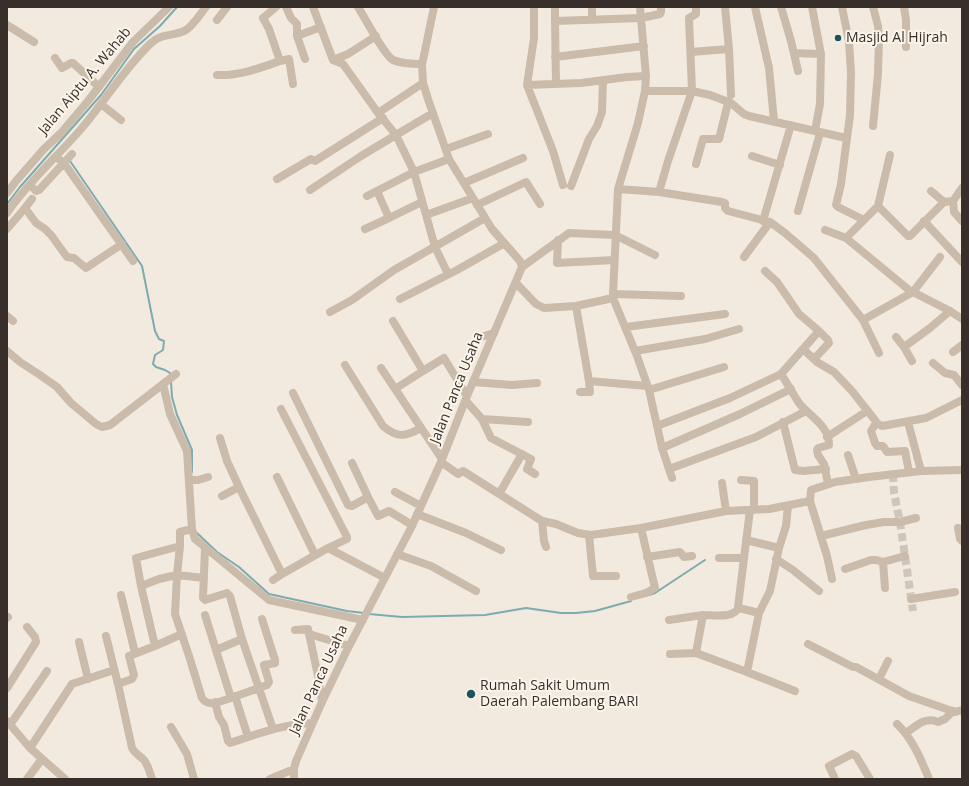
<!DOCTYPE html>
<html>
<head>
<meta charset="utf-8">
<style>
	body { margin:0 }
	#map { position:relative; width:969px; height:786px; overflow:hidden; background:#f3eadf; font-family:"Open Sans",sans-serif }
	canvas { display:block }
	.frame { position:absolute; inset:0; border:8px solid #392f2a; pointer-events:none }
</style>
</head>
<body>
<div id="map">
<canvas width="969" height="786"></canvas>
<div class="frame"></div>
</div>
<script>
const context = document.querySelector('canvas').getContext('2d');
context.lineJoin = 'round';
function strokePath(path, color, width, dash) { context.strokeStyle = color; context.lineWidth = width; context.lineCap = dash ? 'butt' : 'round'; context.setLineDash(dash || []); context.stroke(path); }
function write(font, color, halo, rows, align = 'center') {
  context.font = font + ' "Open Sans",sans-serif'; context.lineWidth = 4; context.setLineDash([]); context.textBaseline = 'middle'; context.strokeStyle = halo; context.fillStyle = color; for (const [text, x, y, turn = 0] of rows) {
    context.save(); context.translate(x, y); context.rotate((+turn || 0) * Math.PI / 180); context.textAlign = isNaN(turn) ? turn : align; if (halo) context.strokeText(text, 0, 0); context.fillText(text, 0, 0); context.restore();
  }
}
strokePath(new Path2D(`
	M70 161 116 228 142 266 155 331 159 339 164 341 163 350 155 355 153 364 156 367 165 370 170 373 171 375
	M7 204 20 187 101 95 134 49 160 26 177 7
	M171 382 172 397 177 415 192 450V472
	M197 533 217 552 239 567 269 594 347 611 364 613
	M649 595 655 593 705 560
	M369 614 402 617 485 615 526 608 561 613H576L595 611 631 601`), '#7dabb0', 2);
strokePath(new Path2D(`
	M893 474 894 493 900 522 913 611`), '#cec5bb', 8, [8, 4]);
strokePath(new Path2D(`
	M276 7 263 18 269 29 280 61 289 59 293 84
	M286 7 291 18 297 24V36
	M313 7 333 60 343 64 378 113 396 135 433 113
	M358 7C365 18 384 55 393 60 402 64 413 64 422 64
	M534 7V38L527 85 553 151 563 185
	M555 7V21L641 18 660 14 661 12V7
	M640 7 646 76 645 91 638 123 618 189 613 294V298L637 356 649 390 662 448 672 478
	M725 7 729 49 731 95
	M755 7 769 68 774 121
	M781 7 791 41 798 71
	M812 7 821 54 820 104 815 131
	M842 7 849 42 851 72 850 115 841 184 836 205 838 207 864 220
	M904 7 906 20V47
	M592 19V7
	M217 20 227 7
	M555 21 556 84
	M7 25 34 42
	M691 52 729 49
	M794 53 821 54
	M555 57 644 46
	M55 58 62 68 71 63H73L99 87
	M305 59 297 36 321 27
	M333 60 348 54 376 36
	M217 75C239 76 260 68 280 61
	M527 85 581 83 627 77 646 76
	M645 91H692L710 95 731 103 744 114 749 116 846 138
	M101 104 121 120
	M378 113 423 83
	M873 126 878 74 879 38 878 26 873 7
	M446 149 488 134
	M752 156 780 165
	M56 157 64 163 133 261
	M696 164 703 139H719L728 103
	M277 179 311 159 315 161 383 118
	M464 183 523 158
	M30 185 36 191 39 190 72 154
	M571 186 589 139 597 126 602 112 603 80
	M618 189 659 192 722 202 725 203V208L728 211 770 222 785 233 814 258 863 320 913 292 940 257
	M310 190 361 156 396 135 414 172 435 247 448 274
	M931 191 944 202
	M659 192 668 161 692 91 689 18 696 14V7
	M7 193 16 181 44 149 61 133 88 101 133 42 169 7
	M367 196 414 172 449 159
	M953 201 954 212 962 221
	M477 205 526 182 540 204
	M878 206 908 236H910L944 202 953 201 962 188
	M25 208 32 199
	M798 211 820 133
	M7 213C28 182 57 157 81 129 105 101 124 69 150 44 162 32 174 37 186 30 193 26 201 13 206 7
	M426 215 473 198
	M389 218 422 202
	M763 221 791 125
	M924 221 962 262
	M7 229 25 208 36 223 45 229 51 235 67 257 74 258 86 268 122 244
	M365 229 389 218 377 191
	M825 230 846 238 909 290 950 311 962 319
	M846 238 878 206 890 155
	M558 240 557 263 614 260
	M744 257 770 222
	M522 267 569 233 615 235 655 255
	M765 271 777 282 799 314 819 331 803 349 817 362 834 372 852 391 878 424 882 426 926 418 962 400
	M516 283 536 304 544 308 576 306 613 298
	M613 294 681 296
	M400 299 457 270 503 244
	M576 306 589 381 647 386
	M330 312 352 300 394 270 485 218
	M7 316 13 321
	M863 320 879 353
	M393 321 423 371 444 358 467 396
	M626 327 725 314
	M896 337 904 347 930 328 950 311
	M478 338 494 333
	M904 347 912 361
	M7 351 20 362 40 375 57 387 71 403 96 424 102 427 110 425 114 422 176 374
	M635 351 705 339 739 329
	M953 352 962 345
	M814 359 829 343 828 340 819 331
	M933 363 945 373 954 375 962 385
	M345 365 383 426C397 438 405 437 421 428
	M381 368 442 459
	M781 374C787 383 793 394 799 403 809 416 830 426 829 445L818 448 817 450 818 455 824 464 828 484
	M473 382 512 385 537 383
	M163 384 170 414 187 451 192 529 195 539 269 600 363 620
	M395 389 423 371
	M649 390 724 367
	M580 392H590L589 381
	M293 393 348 505 352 506 368 497 378 516 389 511 412 525
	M466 401 482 419 491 438 531 459 527 469 535 474
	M281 409 347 537V539L328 548
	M482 419 528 422
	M783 422 795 470 803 471 826 469
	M908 422 921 471
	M876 423 871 431 875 443 877 446H883L887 452 905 451 909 472
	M657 426 730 398 781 374 803 349
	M827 437 867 411
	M220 438 227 461 239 487
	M662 448 740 414 791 389
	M848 455 856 479
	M441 462 458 474 463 471 542 521 556 524 578 533 591 535 641 528 726 511 769 509 810 501
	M352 463 368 497
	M669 469 756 437 806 411
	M277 477 315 555
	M189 480H198L208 477
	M741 480 754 481V510
	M722 483 726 511
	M395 492 421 506
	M499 494 522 454
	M222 496 239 487 282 574 328 548 385 578
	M417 514 466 533 501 550
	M542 521 544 541 546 547
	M958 528 960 539 962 541
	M589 535 593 576H616
	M821 536 866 525 884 522H900L916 518
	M746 540 779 548
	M180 546 177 575 204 578
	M205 549 203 598 205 600 227 593 230 596 242 639 273 729
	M397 554 431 566 476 591
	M647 557 680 552 684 557 692 556
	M719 558H744L738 607 739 608 759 613 770 591 779 548 786 526 788 506
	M744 558 750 510
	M776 559 793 570 819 591
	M883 562 885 588
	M845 569 871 560H876L883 562 905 556
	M832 579 827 556 810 501 811 490 835 482 869 477 921 471 962 470
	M273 580 282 574
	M141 586 136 558 180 546V532L192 529
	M121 595 135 653
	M631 597 646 593 655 588 641 528
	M911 599 955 592
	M759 613 747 672 795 691
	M205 615 231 698 267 685 269 682 264 665 275 663V660L262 619
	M703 615C714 615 734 619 739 607
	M7 618 8 617
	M669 620 703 615 696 653 747 672
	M295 630 308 629 318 676 322 702
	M309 634 349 646
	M106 636 118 684
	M79 642 88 679
	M808 644 853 667H856L869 674 909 696 955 712 962 710
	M155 646 182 634
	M216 650 242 639
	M670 654 696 653
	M879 679 888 661
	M7 688 36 642 35 637 27 627
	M235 696 248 737
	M215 702 219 717 224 725 228 741 230 743C257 734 284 724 312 723
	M7 721 30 748 65 779
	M897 724C912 738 921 759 929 779
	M10 725 47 671
	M171 727 187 754 194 779
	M906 733C916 726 926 716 938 722L945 719 953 711
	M30 748 72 684 114 670
	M27 779 42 759
	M152 779C150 773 148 765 144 760 139 755 135 754 132 748L118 684 132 679 134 675 129 656 155 646 141 586 159 579 177 575 175 614 189 656 202 698C208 708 222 701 231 698
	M270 779 294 769
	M294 779V769L296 761 322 702 346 652 411 528 441 462 467 396 522 267 520 261 492 229 449 159 428 99 423 83 422 65 434 7
	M835 779 829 766 852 754 856 756 870 779`), '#cbbbaa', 8);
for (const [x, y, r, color] of [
	[838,38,4,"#1f535b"],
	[471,694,5,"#1f535b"]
]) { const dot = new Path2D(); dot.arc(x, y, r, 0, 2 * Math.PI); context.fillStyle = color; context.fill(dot); strokePath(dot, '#faf4eb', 1.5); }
write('14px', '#392f2a', '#faf4eb', [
	["Masjid Al Hijrah",846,38],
	["Rumah Sakit Umum",480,686],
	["Daerah Palembang BARI",480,702]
], 'left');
write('14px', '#392f2a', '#faf4eb', [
	["Jalan Aiptu A. Wahab",85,81,-50],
	["Jalan Panca Usaha",457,388,-68],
	["Jalan Panca Usaha",319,680,-65]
]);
</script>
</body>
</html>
